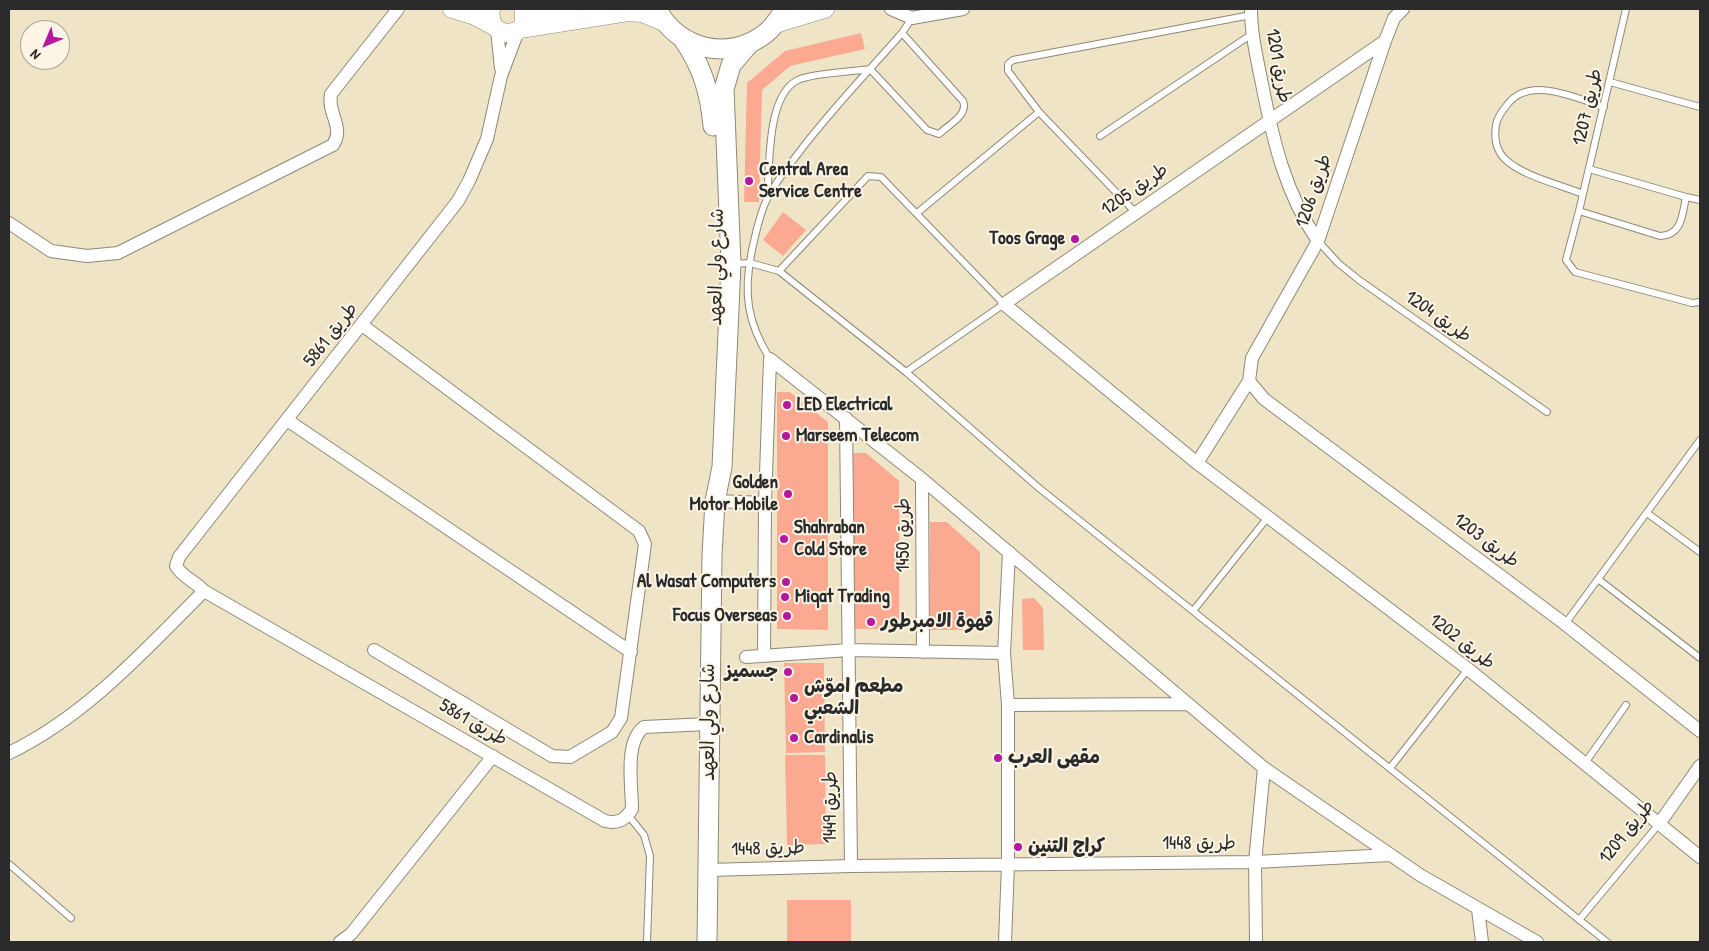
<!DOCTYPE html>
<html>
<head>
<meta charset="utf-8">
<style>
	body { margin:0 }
	#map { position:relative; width:1709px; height:951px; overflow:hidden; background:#f0e4c6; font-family:"Patrick Hand",sans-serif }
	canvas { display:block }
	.frame { position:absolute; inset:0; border:10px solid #2b2b2b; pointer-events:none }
	.north { position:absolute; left:20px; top:20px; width:50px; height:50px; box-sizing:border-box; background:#fcf5e5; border:1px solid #a8a49b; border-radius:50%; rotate:225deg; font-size:14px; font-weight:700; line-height:20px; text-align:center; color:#2b2b2b }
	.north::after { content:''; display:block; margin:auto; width:18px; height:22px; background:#b5179e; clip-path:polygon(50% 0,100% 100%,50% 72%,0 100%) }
</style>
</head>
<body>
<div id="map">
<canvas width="1709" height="951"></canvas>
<div class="frame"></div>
<div class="north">N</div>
</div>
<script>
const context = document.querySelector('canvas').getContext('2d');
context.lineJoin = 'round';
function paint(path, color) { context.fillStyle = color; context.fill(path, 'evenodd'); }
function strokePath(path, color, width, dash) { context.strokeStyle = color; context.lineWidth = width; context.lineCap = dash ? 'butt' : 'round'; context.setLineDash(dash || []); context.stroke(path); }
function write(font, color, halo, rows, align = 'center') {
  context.font = font + ' "Patrick Hand","Playpen Sans Arabic",sans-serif'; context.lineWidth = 4; context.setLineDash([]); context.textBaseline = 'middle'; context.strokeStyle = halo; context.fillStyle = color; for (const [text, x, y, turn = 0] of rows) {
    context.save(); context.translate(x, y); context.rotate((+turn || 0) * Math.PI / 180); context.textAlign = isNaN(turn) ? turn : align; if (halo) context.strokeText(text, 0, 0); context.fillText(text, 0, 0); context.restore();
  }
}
paint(new Path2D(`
	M861 33 865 49 790 66 762 90 759 202H744L747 83 785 51Z
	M783 212 806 230 783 256 763 240Z
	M777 392H790L828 422V630L777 629Z
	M852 453H866L899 481V629H852Z
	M930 522H947L980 552V630H930Z
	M1034 598 1043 608 1044 650H1023L1022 599Z
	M784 663H824L825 752 786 753Z
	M785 755H825L826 844 787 845Z
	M787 900H851V942H787Z`), '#fca992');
const lane = new Path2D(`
	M1626 9 1579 211 1566 260 1575 272 1692 303 1700 302
	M1610 82 1700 107
	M1100 136 1252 34
	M1589 169 1686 197
	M1583 194C1561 185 1523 176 1506 160 1496 151 1494 138 1496 125 1497 118 1502 111 1507 105 1529 75 1576 98 1604 107
	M767 199C770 168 766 95 798 80 813 73 852 72 870 69L927 130 939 134C948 125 969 115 963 101L902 33
	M1579 211 1660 236C1682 235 1682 216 1686 197L1700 200
	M917 213 1039 112
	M1136 213 1039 112 1008 71V64L1013 60 1251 15
	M1318 241 1338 263 1359 280 1547 412
	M733 264 750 263 779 271 906 372 1039 488 1607 942
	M779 271 868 176 881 177 1004 304 906 372
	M770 359C747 322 743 293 752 250 756 233 759 215 767 199 775 183 786 169 797 155 829 112 867 73 902 33L912 18
	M1647 513 1700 552
	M1598 579 1700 658
	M1193 611 1268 517
	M1565 624 1700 440
	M1585 763 1626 705
	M1390 768 1468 669
	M628 815 644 835 650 856 647 942
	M9 864 71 918
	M1579 920 1659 824`);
const street = new Path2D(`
	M891 9 912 18 963 9
	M1251 9C1251 34 1257 59 1262 84 1273 140 1285 193 1318 241
	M497 30 501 68
	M518 31 501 76 487 139 469 181 458 201 179 557 176 566C182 577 195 581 204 591L605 821C618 824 625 820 632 809 632 785 624 742 644 727L708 724
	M1385 41 1004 304 1197 463 1468 669 1700 857
	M9 223 51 251 87 256 118 253 333 145C345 127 327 114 331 94L398 9
	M362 325 639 531 645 544 621 718 612 732 570 757 552 756 374 650
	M770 359 922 479 1264 768 1420 875 1537 942
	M1249 381 1264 399 1565 624 1700 731
	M846 418 851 866
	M287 420 631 652
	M1197 463 1249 381 1252 358 1318 241 1385 41 1394 18 1403 9
	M922 479 923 652
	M715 501 765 503
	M764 654 765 503 770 359
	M746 657 849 650 1004 653
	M1008 705 1187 704
	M9 753C86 716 145 650 204 591
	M1659 824 1700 766
	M709 870 851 866 1255 862 1390 855
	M1478 909 1482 942
	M340 942 351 934 493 756
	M1005 942 1008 864V705L1004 653 1009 552
	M1256 942 1255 862 1264 768`);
const secondary = new Path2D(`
	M452 9 475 16 494 26
	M491 9C489 22 494 31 507 33L518 31 524 24V9
	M535 9 559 14 572 12
	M775 24 825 9
	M520 29 628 12 642 13 664 22`);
const primary = new Path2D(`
	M657 9C677 50 730 62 766 33 774 27 779 18 785 9
	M683 39C702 66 710 92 713 126
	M707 942 712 555 715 501 722 467 731 264 724 89 731 65 749 44`);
strokePath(lane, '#8e8878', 8);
strokePath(street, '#8e8878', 14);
strokePath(secondary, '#8e8878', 19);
strokePath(primary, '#8e8878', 21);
strokePath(lane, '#fff', 6);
strokePath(street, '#fff', 12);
strokePath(secondary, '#fff', 18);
strokePath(primary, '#fff', 19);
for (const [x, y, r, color] of [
	[749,181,5,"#b5179e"],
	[1075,239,5,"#b5179e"],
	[787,405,5,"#b5179e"],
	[786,436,5,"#b5179e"],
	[788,494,5,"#b5179e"],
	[784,539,5,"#b5179e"],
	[786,582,5,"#b5179e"],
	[785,597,5,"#b5179e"],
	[787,616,5,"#b5179e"],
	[871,622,5,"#b5179e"],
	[788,672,5,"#b5179e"],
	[794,698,5,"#b5179e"],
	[794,738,5,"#b5179e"],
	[998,758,5,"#b5179e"],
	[1018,847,5,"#b5179e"]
]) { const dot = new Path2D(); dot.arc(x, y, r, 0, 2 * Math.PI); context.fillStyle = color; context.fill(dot); strokePath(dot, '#fcf5e5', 2); }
write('19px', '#2b2b2b', '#fcf5e5', [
	["طريق 1201",1278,66,80],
	["طريق 1207",1588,107,-77],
	["طريق 1205",1135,190,-35],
	["طريق 1206",1314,191,-71],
	["شارع ولي العهد",717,267,-89],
	["طريق 1204",1438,317,35],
	["طريق 5861",331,335,-52],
	["طريق 1450",904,535,-90],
	["طريق 1203",1486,541,37],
	["طريق 1202",1462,642,38],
	["شارع ولي العهد",709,722,-90],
	["طريق 5861",473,723,30],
	["طريق 1449",831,807,-90],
	["طريق 1209",1627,832,-51],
	["طريق 1448",1199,844],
	["طريق 1448",768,849,-2]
]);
write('bold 19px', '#2b2b2b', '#fcf5e5', [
	["Central Area",759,170],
	["Service Centre",759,192],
	["Toos Grage",1065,239,"right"],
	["LED Electrical",797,405],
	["Marseem Telecom",796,436],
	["Golden",778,483,"right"],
	["Motor Mobile",778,505,"right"],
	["Shahraban",794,528],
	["Cold Store",794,550],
	["Al Wasat Computers",776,582,"right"],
	["Miqat Trading",795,597],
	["Focus Overseas",777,616,"right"],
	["قهوة الامبرطور",881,622],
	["جسميز",778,672,"right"],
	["مطعم اموّش",804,687],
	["الشعبي",804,709],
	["Cardinalis",804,738],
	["مقهى العرب",1008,758],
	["كراج التنين",1028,847]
], 'left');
</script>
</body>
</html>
